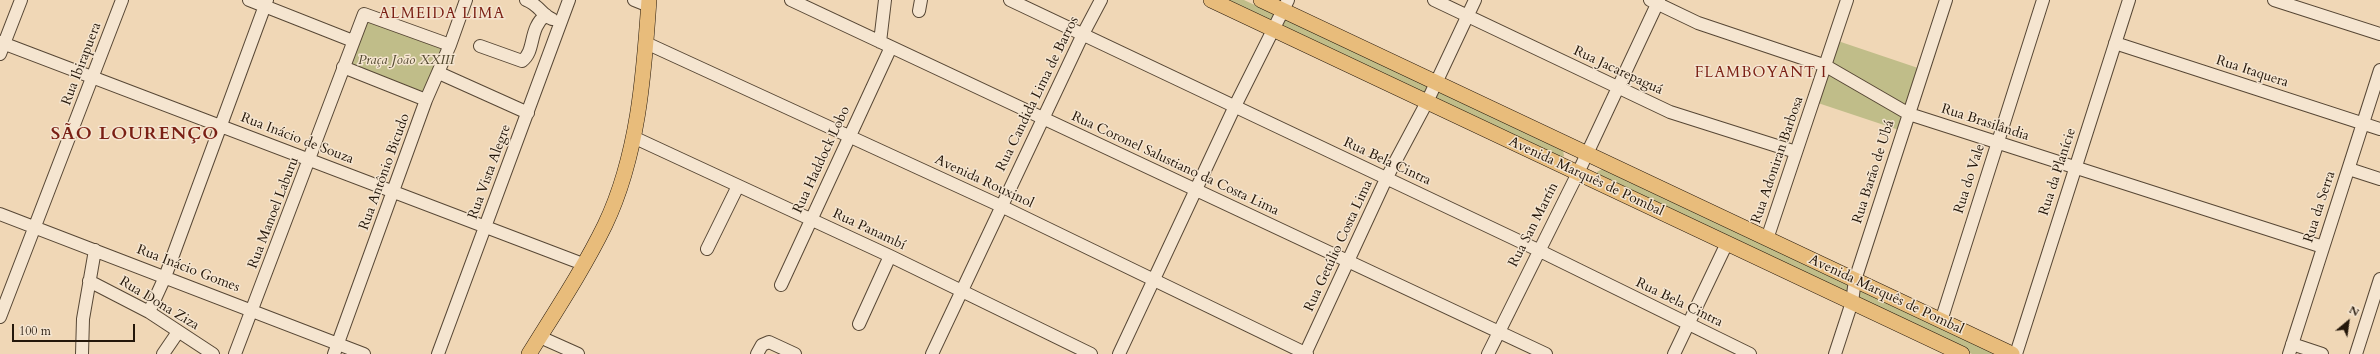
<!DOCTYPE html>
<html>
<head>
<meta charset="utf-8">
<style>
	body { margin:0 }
	#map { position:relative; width:2380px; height:354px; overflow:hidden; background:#f0d7b6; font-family:Cardo,serif }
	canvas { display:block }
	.north { position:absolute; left:2328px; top:302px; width:40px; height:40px; -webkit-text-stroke:3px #f5e5d0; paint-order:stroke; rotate:29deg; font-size:11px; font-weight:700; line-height:16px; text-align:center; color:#24170a }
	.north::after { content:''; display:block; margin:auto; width:14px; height:18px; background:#24170a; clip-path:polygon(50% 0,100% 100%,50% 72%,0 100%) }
	.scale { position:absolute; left:12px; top:324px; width:123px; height:18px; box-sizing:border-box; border:2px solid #24170a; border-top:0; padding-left:5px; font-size:12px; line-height:14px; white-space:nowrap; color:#24170a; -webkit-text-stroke:3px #f5e5d0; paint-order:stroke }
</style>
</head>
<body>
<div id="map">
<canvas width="2380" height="354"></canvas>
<div class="north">N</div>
<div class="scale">100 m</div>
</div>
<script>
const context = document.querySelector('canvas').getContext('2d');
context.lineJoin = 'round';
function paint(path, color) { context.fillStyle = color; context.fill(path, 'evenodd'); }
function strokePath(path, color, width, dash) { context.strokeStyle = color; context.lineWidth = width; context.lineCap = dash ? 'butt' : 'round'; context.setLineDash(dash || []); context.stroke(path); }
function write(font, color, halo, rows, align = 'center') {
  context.font = font + ' Cardo,serif'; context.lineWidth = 3; context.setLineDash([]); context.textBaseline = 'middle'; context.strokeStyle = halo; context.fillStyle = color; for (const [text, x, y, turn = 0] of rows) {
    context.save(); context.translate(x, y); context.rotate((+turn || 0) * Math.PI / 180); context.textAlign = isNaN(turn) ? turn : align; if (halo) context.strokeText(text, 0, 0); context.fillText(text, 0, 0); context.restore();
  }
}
paint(new Path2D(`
	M1222 0H1244L1563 150 1564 156 1559 159Z
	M367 19 442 48 422 96 350 67Z
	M1835 40 1918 68 1899 130 1815 102Z
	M1602 169 1997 354H1972L1598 177 1597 172Z`), '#c0bd89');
const minor = new Path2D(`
	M249 0 353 41
	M526 0C539 5 542 15 552 19
	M634 0 649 6
	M791 0 1546 354
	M1010 0 1538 250 1750 354
	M1434 0 1670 112 1796 152
	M1650 0 1698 23 1826 66 1909 114 2323 247
	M2274 0 2380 34
	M919 11 921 0
	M0 42 583 264
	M880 42 885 0
	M646 43 1001 206 1307 354
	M2115 43 2380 129
	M480 46 522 61C536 51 528 28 546 15
	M0 54 21 0
	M343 67 426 100
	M439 73 528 113
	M633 137 890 256 1091 354
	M2349 169 2380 179
	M0 214 364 354
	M1767 239 1847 0
	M707 249 738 186
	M89 281 149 312 213 354
	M781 285 891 47
	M149 312 165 277 267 0
	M0 317 122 0
	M1941 321 2043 0
	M859 324 890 256
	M540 337 578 354
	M2292 344 2322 354
	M82 354 83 319 95 250
	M163 354 178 332
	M235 354 364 14 450 45
	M334 354 426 100 450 45 466 0
	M438 354 569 0
	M757 354 762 345 769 342 795 354
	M932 354 1083 34 1101 0
	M1119 354 1235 106 1288 0
	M1305 354 1386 179 1427 102 1475 0
	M1488 354 1578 173 1659 0
	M1674 354 1727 243
	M1835 354 1852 302 1855 280 1946 0
	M2016 354 2129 0
	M2289 354 2380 70
	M2356 354 2380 279`);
const major = new Path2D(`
	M1211 0 1962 354
	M1261 0 2012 354
	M529 354C555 312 583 270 605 225 638 156 644 75 649 0`);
strokePath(minor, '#574735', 14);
strokePath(major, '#24170a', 16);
strokePath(minor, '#f5e5d0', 12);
strokePath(major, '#e8bc7b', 15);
write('italic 14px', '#534930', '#f5e5d0', [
	["Praça João XXIII",406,61]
]);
write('14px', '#24170a', '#f5e5d0', [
	["Rua Ibirapuera",82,64,-69],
	["Rua Jacarepaguá",1618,71,25],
	["Rua Itaquera",2252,72,18],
	["Rua Candida Lima de Barros",1038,94,-64],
	["Rua Brasilândia",1985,123,18],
	["Rua Inácio de Souza",297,139,21],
	["Rua Haddock Lobo",822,160,-65],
	["Rua Adoniran Barbosa",1778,160,-71],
	["Rua Bela Cintra",1387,162,25],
	["Rua Coronel Salustiano da Costa Lima",1175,164,25],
	["Rua Antônio Bicudo",385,172,-70],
	["Rua Vista Alegre",490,172,-70],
	["Rua Barão de Ubá",1874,172,-72],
	["Rua da Planície",2058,172,-72],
	["Avenida Marquês de Pombal",1586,177,25],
	["Rua do Vale",1970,179,-72],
	["Avenida Rouxinol",984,182,25],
	["Rua da Serra",2320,207,-72],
	["Rua Manoel Laburu",274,213,-69],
	["Rua San Martín",1534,225,-63],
	["Rua Panambí",869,230,25],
	["Rua Getúlio Costa Lima",1339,246,-65],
	["Rua Inácio Gomes",188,269,21],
	["Avenida Marquês de Pombal",1886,295,25],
	["Rua Bela Cintra",1679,303,26],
	["Rua Dona Ziza",159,304,31]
]);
context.letterSpacing = '1px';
write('15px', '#7a1f14', '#f5e5d0', [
	["ALMEIDA LIMA",442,15],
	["FLAMBOYANT I",1761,74]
]);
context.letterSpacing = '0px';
context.letterSpacing = '1px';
write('bold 18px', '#7a1f14', '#f5e5d0', [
	["SÃO LOURENÇO",135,135]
]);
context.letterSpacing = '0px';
</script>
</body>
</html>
